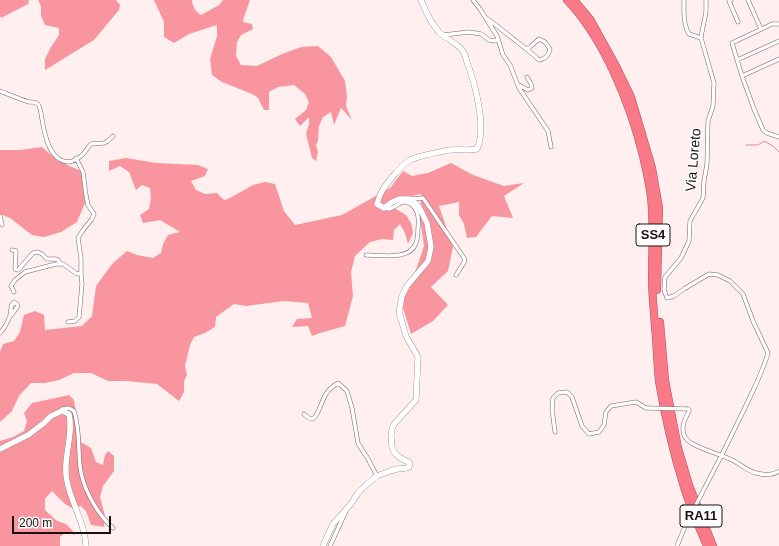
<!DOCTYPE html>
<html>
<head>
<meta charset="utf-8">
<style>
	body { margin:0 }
	#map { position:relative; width:779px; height:546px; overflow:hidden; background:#ffefef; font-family:Arial,sans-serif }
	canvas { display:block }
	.scale { position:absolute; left:12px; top:516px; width:99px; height:18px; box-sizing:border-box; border:2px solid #191010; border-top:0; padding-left:5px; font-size:12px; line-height:14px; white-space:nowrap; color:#191010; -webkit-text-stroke:3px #fff; paint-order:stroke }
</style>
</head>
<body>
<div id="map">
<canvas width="779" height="546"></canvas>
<div class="scale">200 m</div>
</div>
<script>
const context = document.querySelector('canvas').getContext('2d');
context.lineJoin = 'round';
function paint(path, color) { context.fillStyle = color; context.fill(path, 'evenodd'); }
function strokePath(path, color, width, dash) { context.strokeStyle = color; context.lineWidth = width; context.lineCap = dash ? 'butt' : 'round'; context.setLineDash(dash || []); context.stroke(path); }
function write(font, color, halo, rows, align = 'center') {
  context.font = font + ' Arial,sans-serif'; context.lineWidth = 3; context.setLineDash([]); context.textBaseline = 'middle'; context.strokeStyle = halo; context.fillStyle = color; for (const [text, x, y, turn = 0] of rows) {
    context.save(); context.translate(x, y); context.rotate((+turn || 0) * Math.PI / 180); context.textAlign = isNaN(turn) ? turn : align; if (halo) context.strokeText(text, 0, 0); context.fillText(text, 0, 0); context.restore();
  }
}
paint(new Path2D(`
	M0 0H29L28 4 1 18 0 16Z
	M38 0H116L120 5 119 10 94 40 45 70V59L51 47 59 35V28L45 25 41 16V6Z
	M154 0H192C192 6 196 12 201 15L219 5 223 0H250L244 17 243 22 252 24 253 29 241 35 237 42 236 56 241 65 257 66 282 54 301 47 318 46 331 57 345 81 347 97 346 106 352 120 341 108 334 125 331 112 323 117 319 126 318 140 316 146 318 152 316 161 312 158 306 134 309 124V117L300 126 295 119 306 110 309 102 305 94 294 85 278 87 269 92V110H264L258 98 252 94 222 82 212 75 210 59 217 36V25L189 34 174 43 164 37V22Z
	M42 147 58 161 81 171 85 203 77 222 61 232 44 237 32 235 10 218 0 214V150H20Z
	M126 158 156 163 198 165 208 169 205 176 191 181 196 190 205 194 217 193 224 200 228 199 253 185 265 182 275 184 284 211 295 225 342 215 390 188 403 171 412 176 428 173 451 163 473 175 504 186 524 183 504 196 513 218 492 216 476 237 467 238 464 224 459 215V202L439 206 453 247 448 271 431 287 448 305 433 321 411 334 403 308 405 295 417 267 424 246 420 219 421 194 393 200 396 209 406 215 411 223 413 233 408 244 405 233 400 224 394 230 393 240 382 239 370 242 355 256 351 272 353 296 345 326 320 333 312 336 308 326 292 327 297 319 312 318 308 303 284 301 246 306 234 304 216 317 215 327 205 333 194 337 190 345 185 366 187 375 184 381V392L179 401 157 384 126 381H108L91 373H74L59 380 45 383H31L19 396 12 411 0 422V352L3 344 14 341 20 332 24 315 35 311 44 315 45 330 82 326 92 316 96 286 112 264 127 251 137 255 153 258 161 253 163 244 168 235 180 232 160 220 143 223 140 215 149 209 151 198 150 188 142 185 136 190 129 172 120 166 109 171V161Z
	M69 395 74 400 81 442 91 448 96 462 103 465 105 455 108 451 114 456V471L103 486 100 497 105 516 104 527 91 525 86 511 81 506 72 508 65 504 52 491 45 499V510L57 521 66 524 71 529 75 535 66 532 60 537V546H0V441L13 437 24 431 27 421 24 413 32 403Z`), '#f8959e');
strokePath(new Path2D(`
	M746 145H758L764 141 773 146 779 152`), '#ea8891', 1);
const street = new Path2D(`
	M684 0C684 11 683 24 689 34L701 38
	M706 0V12L702 32 701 38 714 83 713 106 708 121 707 164 704 181 703 198 690 221 689 241 681 258 665 277 664 290 667 298 674 296 684 289 709 274 718 275 730 281 743 294 753 321 768 353C764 367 758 380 752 393 740 418 728 443 715 468
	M731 0 729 1 738 22
	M748 0 761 29
	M485 17C496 25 506 33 516 41 524 47 532 53 539 60 545 59 549 55 550 49L545 42 539 39 531 46 527 49
	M779 24H772L732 43 742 76 754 109 763 130 767 133 779 137
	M443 35 469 32 481 34 489 40 495 41 498 39 497 36 480 9 473 0
	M498 39 503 55 510 65 519 88 548 131 551 147
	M737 60 779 41
	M742 76 779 59
	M519 85 528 90 532 88 531 84 527 77
	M0 91C10 95 19 99 29 102 33 102 35 101 38 104 41 108 41 115 42 119 44 132 48 154 61 160 68 164 75 161 81 156 85 153 87 148 91 144L104 143 108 141 113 136
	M411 199 423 198 464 258 465 261 456 275
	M0 216 2 225
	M12 250 16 251 15 269 18 270 33 253 38 252 42 254 47 259H55L58 260 61 264
	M366 255C381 255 410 261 416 243 418 238 418 233 418 228 419 220 418 210 412 205 401 195 394 213 384 208
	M14 292 11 286 15 280 25 272 56 264H63L77 274 81 273V258L78 238 83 230 92 219 94 214 88 205 86 195 83 172 76 158
	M68 322 75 321 79 317 82 284 81 273
	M0 333C6 327 12 315 11 306L14 302 17 304 18 306 10 317
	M688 409 689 410V411C685 419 680 428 685 437 687 440 689 442 691 443 705 451 720 454 734 461 741 465 748 471 756 473 764 475 772 476 779 471
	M62 411V409L69 408 74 411C80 429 78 447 80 466 82 487 97 514 113 528
	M304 414C306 416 309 419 312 419 318 418 322 399 326 394 329 389 333 386 338 383L347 391 352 408 358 443 364 453 367 457 377 476
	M555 432 552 409 553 398 558 393 567 392 572 397 582 426 589 434 599 432 604 425 606 412 611 406 636 402 646 408
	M330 546 346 511`);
const secondary = new Path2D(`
	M0 449 28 435 44 423 51 416 62 411 69 414C74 436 62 459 67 481 71 503 85 523 86 546
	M323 546 333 524 350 505 358 493 367 484 377 476 390 471 397 469 407 468 409 467 410 463 399 457 394 452 392 447 391 436 392 429 394 424 416 400 418 357 406 336 399 312 402 296 407 286 428 261 431 247 427 223 419 207 415 203 410 199H399L392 202 384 208 377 204C378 201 379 198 380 195 384 186 401 165 410 160 419 156 439 152 450 150 459 149 468 151 477 149 487 128 475 83 467 62 466 59 465 54 463 51 459 44 445 38 439 32 432 24 425 10 421 0`);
const highway = new Path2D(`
	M567 0C604 39 630 103 643 156 646 169 649 183 651 197 654 224 652 251 652 279 652 295 654 311 655 327 657 345 657 363 659 381 665 417 673 452 684 487 690 507 699 527 707 546
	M574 0 590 19 616 66 631 97 642 134 652 168 659 208 657 290
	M660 322 665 380 678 448 689 485 713 546`);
strokePath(street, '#796263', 4.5);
strokePath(secondary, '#796263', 6);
strokePath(highway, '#ab545e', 8);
strokePath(street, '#fff', 3.5);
strokePath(secondary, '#fff', 5.5);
strokePath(highway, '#fa7988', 7);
const streetBridge = new Path2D(`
	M646 408 688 409
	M677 546 686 524 715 468`);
strokePath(streetBridge, '#796263', 4.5, []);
strokePath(streetBridge, '#fff', 3.5);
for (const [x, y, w] of [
	[653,235,34],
	[701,516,42]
]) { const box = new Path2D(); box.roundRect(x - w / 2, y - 11, w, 22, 3); context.fillStyle = '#fff'; context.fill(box); strokePath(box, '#191010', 1); }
write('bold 13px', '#191010', null, [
	["SS4",653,235],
	["RA11",701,516]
]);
write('14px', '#191010', '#fff', [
	["Via Loreto",694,160,-85]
]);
</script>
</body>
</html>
